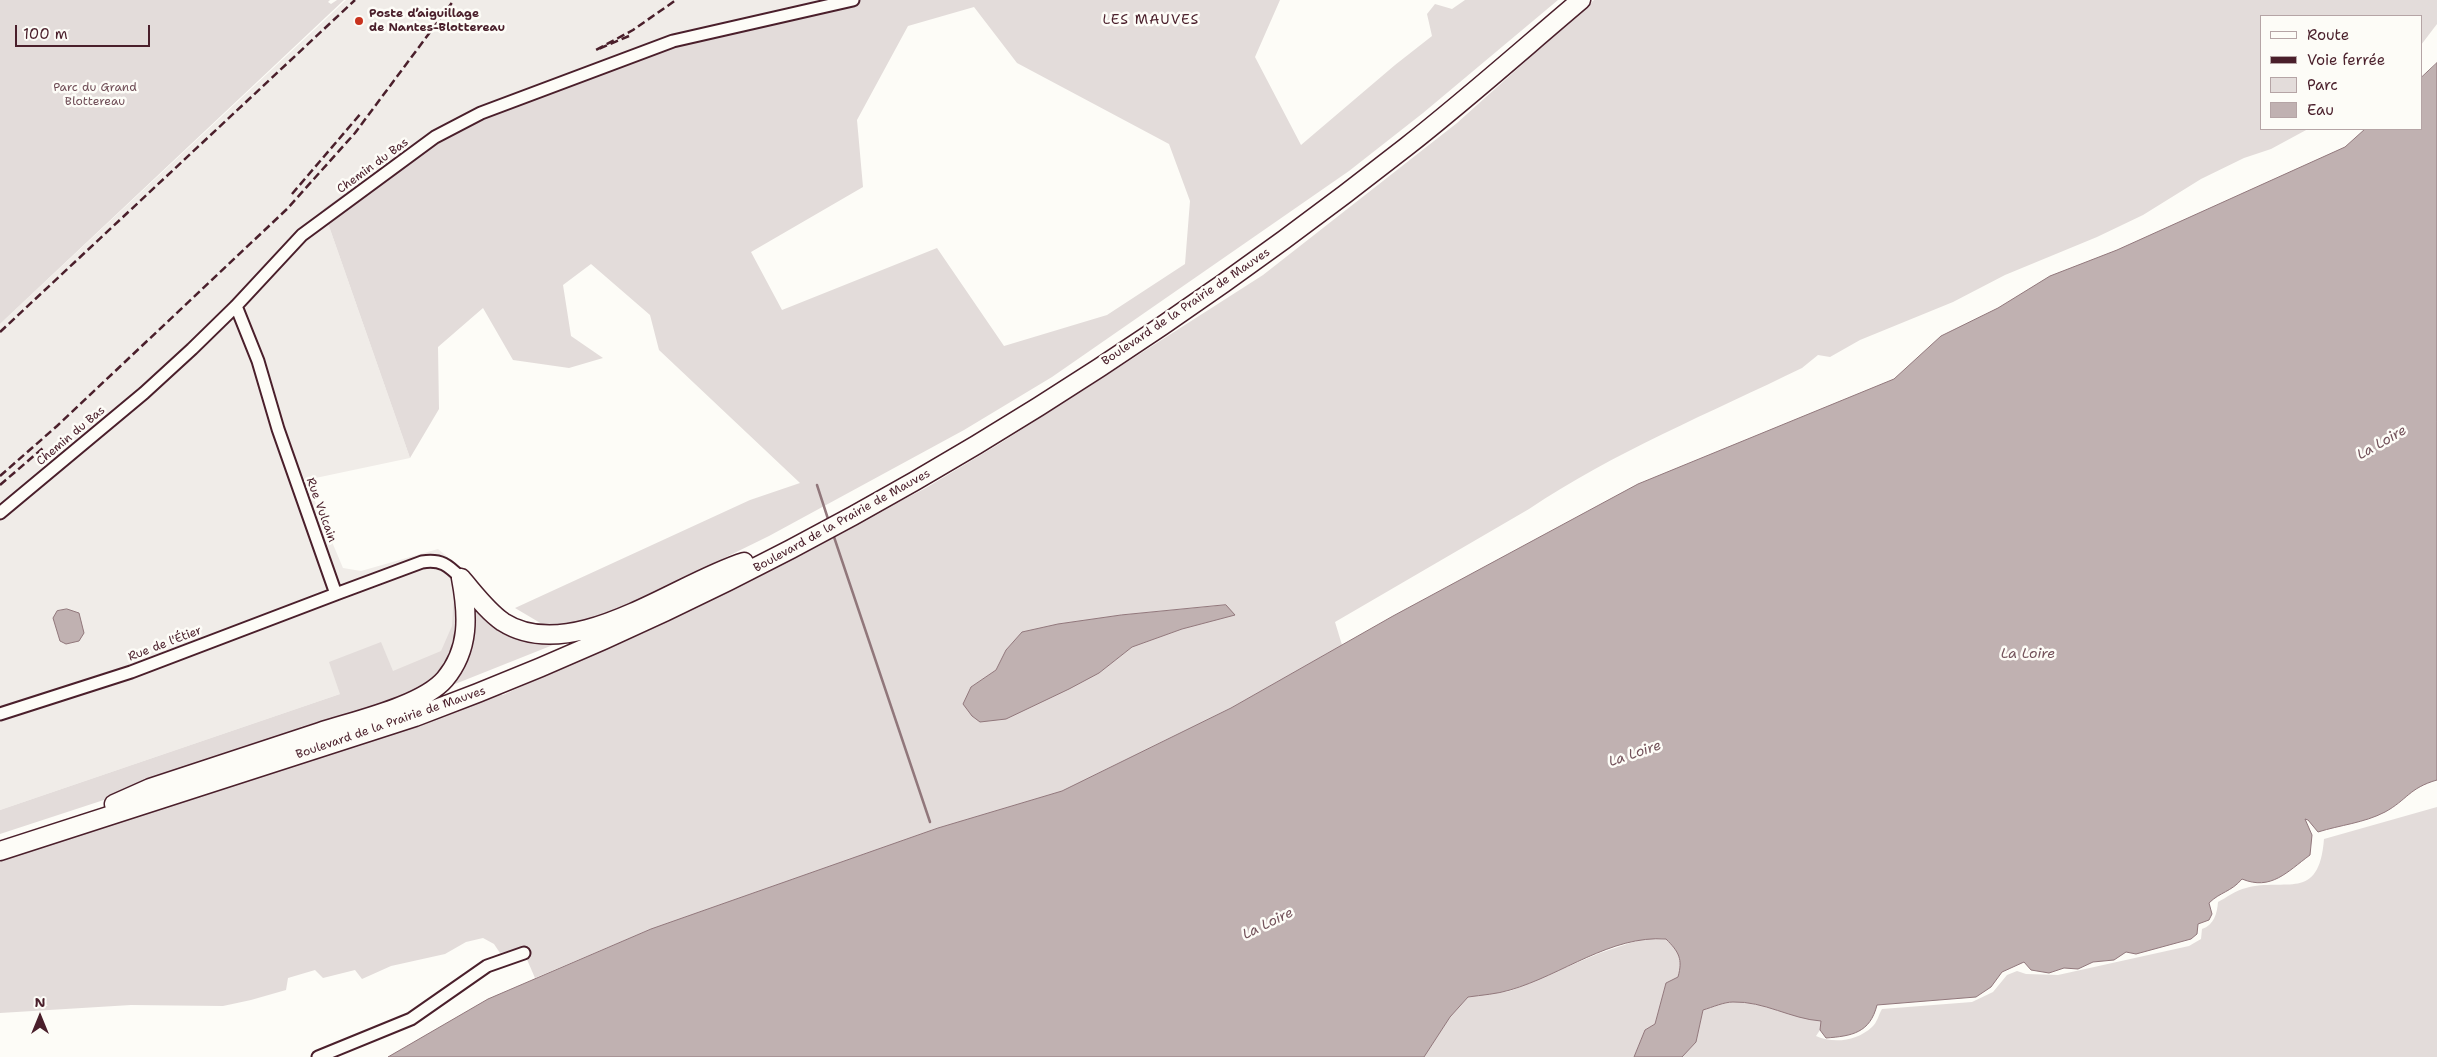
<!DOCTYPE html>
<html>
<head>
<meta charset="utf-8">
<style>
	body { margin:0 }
	#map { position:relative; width:2437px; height:1057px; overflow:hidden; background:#fdfcf7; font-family:"Shantell Sans",sans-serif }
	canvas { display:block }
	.legend { position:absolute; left:2260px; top:15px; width:162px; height:115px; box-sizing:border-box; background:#fdfcf7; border:1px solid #b5a4a5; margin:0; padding:6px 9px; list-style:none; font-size:15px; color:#4a1f2b }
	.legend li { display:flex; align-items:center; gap:10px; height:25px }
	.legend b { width:25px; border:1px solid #b5a4a5 }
	.north { position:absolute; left:15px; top:992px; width:50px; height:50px; -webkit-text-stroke:4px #fdfcf7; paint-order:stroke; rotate:0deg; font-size:14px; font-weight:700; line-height:20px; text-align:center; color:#4a1f2b }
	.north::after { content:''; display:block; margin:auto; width:18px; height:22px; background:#4a1f2b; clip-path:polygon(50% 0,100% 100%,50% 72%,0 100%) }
	.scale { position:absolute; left:15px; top:25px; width:135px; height:22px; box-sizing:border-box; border:2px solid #4a1f2b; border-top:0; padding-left:6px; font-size:15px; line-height:18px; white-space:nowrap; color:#4a1f2b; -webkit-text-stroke:4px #fdfcf7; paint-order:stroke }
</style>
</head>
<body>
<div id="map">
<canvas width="2437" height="1057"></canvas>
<ul class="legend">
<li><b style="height:6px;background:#fdfcf7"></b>Route</li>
<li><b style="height:6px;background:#4a1f2b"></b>Voie ferrée</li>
<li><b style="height:14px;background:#e3dcda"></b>Parc</li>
<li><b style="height:14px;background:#c0b1b1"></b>Eau</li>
</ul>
<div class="north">N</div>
<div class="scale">100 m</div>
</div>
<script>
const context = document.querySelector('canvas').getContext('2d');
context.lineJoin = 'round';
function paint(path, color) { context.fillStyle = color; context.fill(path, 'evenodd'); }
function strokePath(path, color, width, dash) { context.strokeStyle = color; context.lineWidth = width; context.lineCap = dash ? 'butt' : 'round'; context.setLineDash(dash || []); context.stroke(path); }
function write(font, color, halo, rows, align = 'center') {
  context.font = font + ' "Shantell Sans",sans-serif'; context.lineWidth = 5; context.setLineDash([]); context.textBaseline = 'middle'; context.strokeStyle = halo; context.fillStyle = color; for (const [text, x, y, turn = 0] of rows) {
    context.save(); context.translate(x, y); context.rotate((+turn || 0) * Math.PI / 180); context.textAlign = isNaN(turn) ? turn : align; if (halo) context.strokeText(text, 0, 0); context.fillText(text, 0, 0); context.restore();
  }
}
paint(new Path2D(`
	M346 0H830L648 44 573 75 486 105 427 135 323 209 410 458 306 480 343 568 361 571 438 549 469 575 473 644 340 694 0 810V324Z`), '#f0ece8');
paint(new Path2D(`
	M0 0H330L328 2 331 4 337 0H344L0 324Z
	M830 0H1280L1255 57 1301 145 1395 65 1432 36 1427 14 1435 4 1452 9 1465 0H1558L1423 113 1349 171 1052 377 964 430 769 536 608 615 575 627 542 624 515 608 750 500 800 483 659 350 650 315 591 264 563 285 571 336 603 358 569 368 513 360 483 308 438 347 439 409 410 458 323 209 427 135 486 105 573 75 648 44ZM974 7 1017 63 1169 144 1190 201 1185 264 1107 315 1004 346 937 248 782 310 751 252 863 187 857 120 908 26Z
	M1594 0H2437V24L2421 45V16H2261V129H2308L2271 149 2244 158 2201 179 2143 215 2097 237 2005 275 1953 302 1860 340 1830 357 1818 355 1802 368C1710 413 1614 452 1529 509L1335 622 1342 645 1231 708 1062 791 938 828 651 929 535 978 522 948 500 953 494 944 483 938 466 942 445 954 391 966 362 979 355 970 323 978 315 970 288 978 286 990 251 1000 223 1006 131 1005 0 1013V857L493 693 503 695 753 579 849 527 924 489 999 444 1263 275 1457 123ZM1215 606 1234 615 1182 629 1132 647 1099 673 971 687 996 670 1006 650 1022 632 1059 624 1121 615Z
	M454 593H456L458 653 420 693 284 741 0 834V810L340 694 329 662 381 642 393 671 441 651 452 626Z
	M474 598 558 641V643L445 688Z
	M2437 807V1057H1682L1696 1042 1703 1010C1713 1007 1724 1002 1734 1002 1764 1001 1791 1019 1821 1021L1820 1030 1816 1036C1834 1044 1857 1041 1872 1027 1877 1023 1879 1014 1882 1009L1972 1002 1993 992 2007 975 2017 971 2026 974 2058 975 2189 946 2201 939 2202 929C2214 925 2217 914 2218 902 2226 898 2236 890 2246 888 2286 877 2319 903 2324 839Z
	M1645 938 1666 939C1679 952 1683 959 1678 977L1666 983 1655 1024 1645 1030 1634 1057H1424L1450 1017 1468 997 1510 991 1600 953Z`), '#e3dcda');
const water = new Path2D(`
	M2437 63V780C2409 788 2407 800 2385 812 2364 823 2340 825 2318 832L2308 820 2305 819 2312 835 2310 855C2287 872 2271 891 2242 879 2231 892 2220 892 2209 903L2212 914 2209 920 2198 924 2197 934 2191 939 2136 954 2126 952 2114 960 2093 962 2078 969 2064 968 2049 973 2031 970 2024 962 2002 972 1991 987 1976 997 1877 1005C1870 1033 1852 1036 1826 1038L1820 1030 1821 1021C1791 1019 1764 1001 1733 1002 1724 1002 1713 1007 1703 1010L1696 1042 1682 1057H1634L1645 1030 1655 1024 1666 983 1678 977C1683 959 1679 952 1666 939 1611 935 1562 975 1510 990 1497 994 1482 995 1468 997L1450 1017 1424 1057H388L488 999 651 929 938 828 1062 791 1231 708 1393 616 1638 484 1894 379 1941 336 1998 308 2050 276 2117 250 2345 147 2365 129H2421V78Z
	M1226 605 1235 615 1182 629 1132 647 1099 673 1069 689 1006 719 980 722 972 716 963 704 971 687 996 670 1006 650 1022 632 1058 624 1121 615Z
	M67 609 79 613 84 633 79 641 66 644 60 641 53 618 57 611Z`);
paint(water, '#c0b1b1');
strokePath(water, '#91777b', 1);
strokePath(new Path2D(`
	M817 485 829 522
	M833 534 930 822`), '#91777b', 2.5);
const street = new Path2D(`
	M236 306 258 361 278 429 336 594 422 562C441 559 448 565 461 578
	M0 513 144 393 192 349 236 306 302 235 435 137 481 113 673 41 853 0
	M0 714 131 672 336 594
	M318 1057 411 1019 487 966 524 953`);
const primary = new Path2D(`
	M461 578C474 593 487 611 503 622 572 666 676 583 744 562
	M114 804 150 788C206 770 263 751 320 732 353 721 422 706 445 679 470 649 468 615 461 578
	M0 851 415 717C774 584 1106 383 1406 147 1466 100 1523 49 1581 0`);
strokePath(street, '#4a1f2b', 15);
strokePath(primary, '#4a1f2b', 21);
strokePath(street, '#fdfcf7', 11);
strokePath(primary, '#fdfcf7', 18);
strokePath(new Path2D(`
	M629 36 596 50 633 30 676 0
	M292 194 362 112
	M0 332 355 0
	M0 476 57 426 287 209 355 133 454 0
	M0 485 43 448`), '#4a1f2b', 2.5, [8, 4]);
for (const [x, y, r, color] of [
	[359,21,5,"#c8321e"]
]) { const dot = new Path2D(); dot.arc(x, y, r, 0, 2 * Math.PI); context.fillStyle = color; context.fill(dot); strokePath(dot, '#fdfcf7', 2); }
write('bold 12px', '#4a1f2b', '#fdfcf7', [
	["Poste d’aiguillage",369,14],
	["de Nantes-Blottereau",369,28]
], 'left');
write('12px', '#704e57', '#fdfcf7', [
	["Parc du Grand",95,88],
	["Blottereau",95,102]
]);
write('12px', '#4a1f2b', '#fdfcf7', [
	["Chemin du Bas",373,166,-36],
	["Boulevard de la Prairie de Mauves",1186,307,-34],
	["Chemin du Bas",71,436,-40],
	["Rue Vulcain",321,510,70],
	["Boulevard de la Prairie de Mauves",842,521,-29],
	["Rue de l'Étier",165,644,-21],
	["Boulevard de la Prairie de Mauves",391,723,-19]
]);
context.letterSpacing = '1px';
write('14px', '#4a1f2b', '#fdfcf7', [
	["LES MAUVES",1151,20]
]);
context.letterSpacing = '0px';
write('italic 14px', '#73525a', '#fdfcf7', [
	["La Loire",2382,443,-30],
	["La Loire",2028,654],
	["La Loire",1635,754,-19],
	["La Loire",1268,924,-26]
]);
</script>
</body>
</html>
